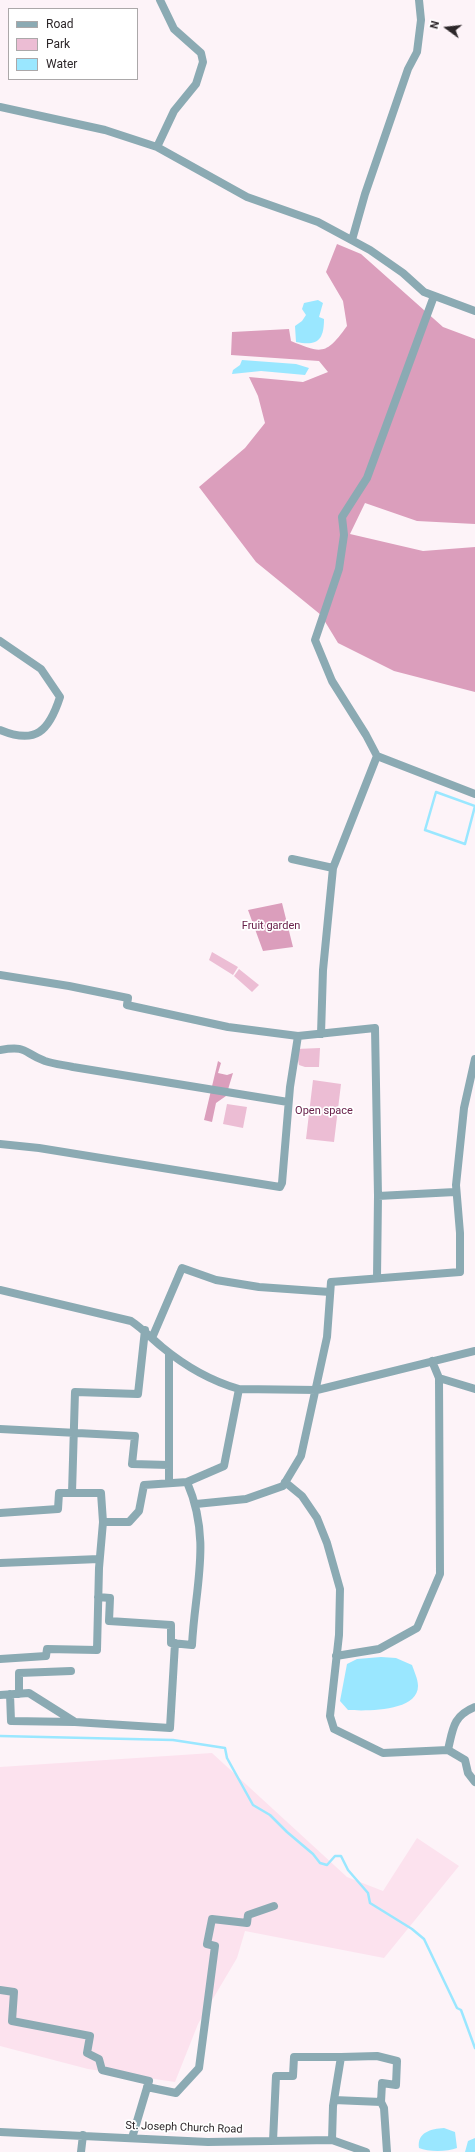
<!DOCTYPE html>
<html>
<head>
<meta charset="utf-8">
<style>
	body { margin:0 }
	#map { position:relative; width:475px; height:2152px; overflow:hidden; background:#fdf3f8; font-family:Roboto,sans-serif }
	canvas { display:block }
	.legend { position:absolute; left:8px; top:8px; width:130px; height:72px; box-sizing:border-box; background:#fff; border:1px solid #aba8a9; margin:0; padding:5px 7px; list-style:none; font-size:12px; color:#2c2629 }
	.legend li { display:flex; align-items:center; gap:8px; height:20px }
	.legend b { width:20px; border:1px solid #aba8a9 }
	.north { position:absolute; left:427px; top:8px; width:40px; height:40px; -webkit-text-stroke:3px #fff; paint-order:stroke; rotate:285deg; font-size:11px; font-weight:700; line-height:16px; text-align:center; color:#2c2629 }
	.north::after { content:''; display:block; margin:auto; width:14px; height:18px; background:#2c2629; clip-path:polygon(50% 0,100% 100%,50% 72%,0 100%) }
</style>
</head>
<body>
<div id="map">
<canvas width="475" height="2152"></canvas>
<ul class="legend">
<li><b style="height:5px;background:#8baab3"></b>Road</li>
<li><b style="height:11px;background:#ecbdd4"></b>Park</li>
<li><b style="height:11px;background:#9ae7ff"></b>Water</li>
</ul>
<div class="north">N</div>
</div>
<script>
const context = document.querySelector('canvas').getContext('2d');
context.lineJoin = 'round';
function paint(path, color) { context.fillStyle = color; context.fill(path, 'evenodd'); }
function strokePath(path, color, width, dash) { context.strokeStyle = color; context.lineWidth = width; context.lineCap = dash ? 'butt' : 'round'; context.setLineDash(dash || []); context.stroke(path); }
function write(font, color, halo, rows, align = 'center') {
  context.font = font + ' Roboto,sans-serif'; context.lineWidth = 3.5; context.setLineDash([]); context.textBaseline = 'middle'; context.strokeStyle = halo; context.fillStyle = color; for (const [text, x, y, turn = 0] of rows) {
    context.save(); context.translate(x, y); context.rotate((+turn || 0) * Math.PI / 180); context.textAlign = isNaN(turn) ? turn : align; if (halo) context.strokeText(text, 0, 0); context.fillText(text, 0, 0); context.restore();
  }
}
paint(new Path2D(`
	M212 1753 347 1877 383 1891 417 1838 459 1866 384 1958 245 1931 237 1958 198 2024 175 2082 88 2069 0 2046V1767Z`), '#fce2ee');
paint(new Path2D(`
	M212 952 238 967 233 975 209 960Z
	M239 969 259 985 252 992 234 976Z
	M320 1048 319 1067H305L299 1065 296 1049Z
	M313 1080 341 1084 334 1142 306 1139Z
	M227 1104 247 1107 243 1128 223 1124Z`), '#ecbdd4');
paint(new Path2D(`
	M337 244 361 254 443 327 475 339V524L417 521 365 503 350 534 423 551 475 547V692L394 671 338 643 321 615 256 562 199 487 245 448 265 423 258 396 249 377 303 382 328 372 319 361 231 355 232 332 289 329 291 341C322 354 326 355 347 326L343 301 326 272Z
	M282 903 293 947 263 951 248 910Z
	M218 1061 221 1063 218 1073 227 1075 233 1073 226 1096 216 1103 212 1122 204 1120Z`), '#db9ebc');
paint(new Path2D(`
	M318 300 323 303 319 317 324 319C324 341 317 346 296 342L295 326 302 321 306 315 302 309 304 303Z
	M242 360 296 364 309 368 305 375 261 371 232 374 233 370 240 365Z
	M381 1657 396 1658 412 1665C414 1671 418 1679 418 1686 418 1712 365 1711 348 1710L340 1701 347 1664 357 1659Z
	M444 2128 455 2132 457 2148C447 2152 428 2152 419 2148 417 2132 431 2129 444 2128Z
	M475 2138V2152H465L468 2141Z`), '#9ae7ff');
strokePath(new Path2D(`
	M436 792 475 806 465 844 425 830Z
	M0 1736 173 1740 225 1748 227 1758 253 1805 270 1815 287 1832 313 1854 320 1863 327 1865 335 1856H341L348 1870 368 1893 370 1903 412 1929 424 1939 457 2008 461 2010 475 2048`), '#9ae7ff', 2.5);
strokePath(new Path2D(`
	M0 107 105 130 157 147 247 197 318 222 370 250 403 273 424 292 475 311
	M157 147 174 111 196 84 203 62 201 53 174 29 160 0
	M352 240 365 194 408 69 417 52 421 20 419 0
	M434 296 367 478 342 517 344 535 339 569 315 640 332 681 366 735 377 756 475 794
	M0 641 41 669 60 697C49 731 36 745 0 730
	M292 859 333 868 323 970 321 1034
	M333 868 377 756
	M0 975 69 986 128 998 127 1005 228 1027 298 1036 290 1087 282 1183 280 1187 39 1148 0 1144
	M298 1036 375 1028 378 1196
	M0 1050C28 1045 23 1053 45 1061 54 1064 64 1065 73 1067L288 1102
	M377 1278 378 1196 455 1192
	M0 1290 131 1321C143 1329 151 1338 162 1347 185 1366 211 1381 239 1389
	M152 1338 182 1268 216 1280 259 1287 330 1292
	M169 1353V1465
	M432 1361 439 1378 475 1389
	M0 1429 135 1436 132 1464 169 1465V1483
	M285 1482 302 1496 317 1518 327 1543 340 1589 339 1635 330 1716 334 1729 383 1753 448 1750 465 1760 468 1773 475 1782
	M72 1493 75 1392 138 1394 145 1330
	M196 1504 246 1499 283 1486 301 1456 327 1337 331 1282 460 1272V1233L456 1185 464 1108 475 1059
	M0 1513 58 1509 59 1493H101L103 1522 99 1568 97 1650 47 1649 46 1656 0 1659
	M103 1522H129L139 1511 144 1485 187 1482 224 1466 239 1389 317 1390 475 1351
	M0 1563 99 1559
	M98 1597 110 1598 109 1621 171 1625V1643L192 1645C195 1586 212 1540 187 1482
	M336 1656 379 1649 417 1628 440 1574 439 1378
	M10 1694 11 1721 74 1722
	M19 1694V1673L71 1671
	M0 1695 29 1693 75 1722 170 1728 175 1643
	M448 1750C453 1728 453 1716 475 1707
	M0 1990 14 1992 12 2021 90 2036 87 2053 99 2059 102 2070 149 2081 132 2138
	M341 2057 377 2056 397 2061 396 2085 382 2083 381 2102 384 2108 387 2152
	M147 2087 176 2093 199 2068 215 1946 207 1944 212 1919 247 1923 248 1915 274 1906
	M334 2100 381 2102
	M0 2132 208 2142 332 2140 366 2152
	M273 2141 276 2076H293L294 2057H341L333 2106 332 2140
	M81 2152 83 2135`), '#8baab3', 8);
write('11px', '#69224b', '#fff', [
	["Fruit garden",271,926],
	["Open space",324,1111]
]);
write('11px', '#2c2629', '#fff', [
	["St. Joseph Church Road",184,2128,2]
]);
</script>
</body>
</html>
